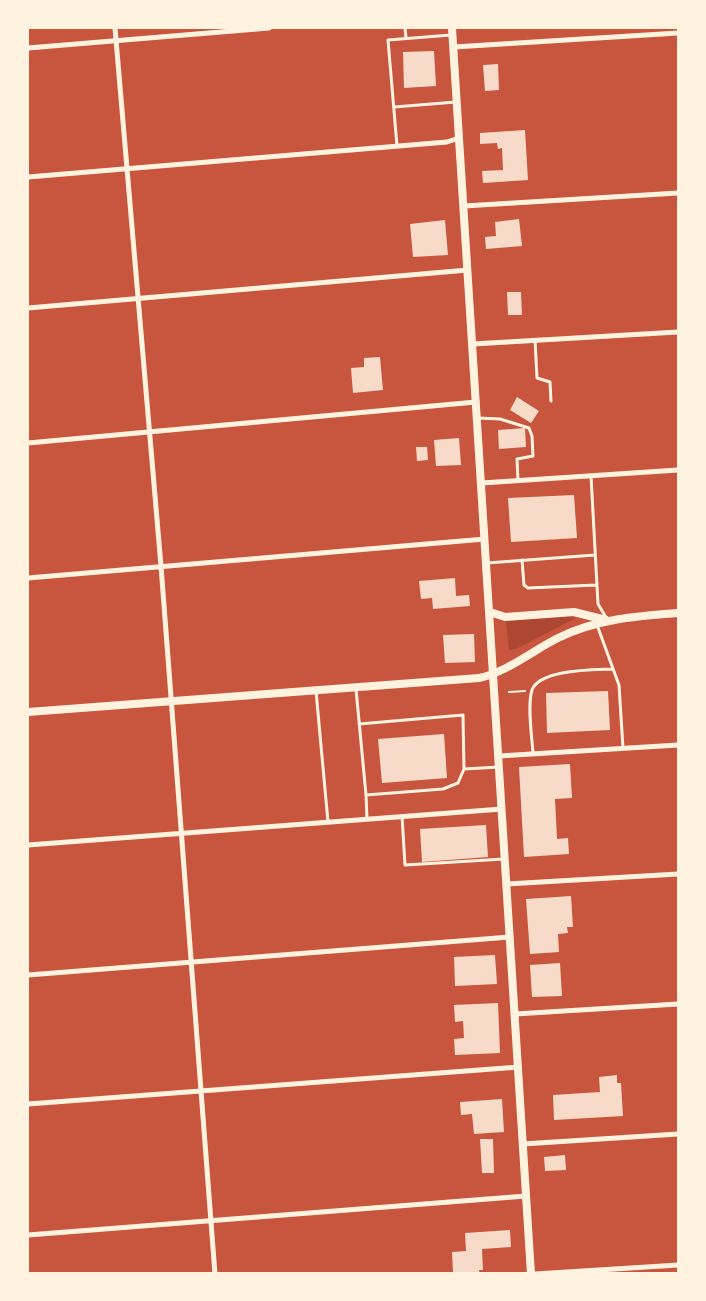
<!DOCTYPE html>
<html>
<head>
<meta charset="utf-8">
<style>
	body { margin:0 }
	#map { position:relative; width:706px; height:1301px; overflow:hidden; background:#c8553d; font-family:Manrope,sans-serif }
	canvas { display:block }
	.frame { position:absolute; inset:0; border:29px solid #fff3e0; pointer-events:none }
</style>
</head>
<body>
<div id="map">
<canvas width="706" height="1301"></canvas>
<div class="frame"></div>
</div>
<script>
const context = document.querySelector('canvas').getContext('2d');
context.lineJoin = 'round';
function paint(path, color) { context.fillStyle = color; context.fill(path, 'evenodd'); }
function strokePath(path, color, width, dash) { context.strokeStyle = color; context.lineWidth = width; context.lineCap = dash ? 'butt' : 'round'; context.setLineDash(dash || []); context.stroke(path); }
paint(new Path2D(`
	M573 616 574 619 516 649 509 650 506 621Z`), '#ae4732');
paint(new Path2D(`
	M434 51 436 86 404 88 403 52Z
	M498 64 499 90 485 91 483 65Z
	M525 130 528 180 483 183 482 171 503 170 502 148 498 149 497 143 480 144V133Z
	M519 219 522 246 486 249 485 237 496 236 495 222Z
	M445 220 448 255 413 257 410 224Z
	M507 292H521L522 315H508Z
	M380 357 383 390 353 393 351 368 364 367V358Z
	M517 397 539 411 531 423 510 410Z
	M525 428 526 447 499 449 498 430Z
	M459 438 461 465 436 466 434 440Z
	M416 447H427L428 460 417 461Z
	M574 495 577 538 511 542 508 498Z
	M455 578 456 596 469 595 470 606 433 609 432 598 421 599 419 581Z
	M474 634 475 662 445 663 443 635Z
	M608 691 610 730 547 733 546 693Z
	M444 734 447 778 382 783 378 739Z
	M570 764 572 798 555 799 557 839 568 838 569 854 524 857 519 767Z
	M486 825 488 857 422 862 420 829Z
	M571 896 573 927H567L568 933 558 934 559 952 530 954 526 899Z
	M495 955 497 984 455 986 454 957Z
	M560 963 562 996 532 997 530 965Z
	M498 1003 500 1053 455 1055 454 1039 464 1038 463 1021 455 1022 454 1005Z
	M617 1075V1083H621L623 1116 554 1120 553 1095 600 1092 599 1077Z
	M502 1099 504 1132 474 1134 472 1114 461 1115 460 1102Z
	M480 1139H493L494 1173H482Z
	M565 1155 566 1170 545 1171 544 1157Z
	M510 1230 511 1247 482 1249 483 1270H479L480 1274 453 1272 452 1252 466 1251 465 1233Z`), '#f7dbc8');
strokePath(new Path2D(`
	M509 692 525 691`), '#fff3e0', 2);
strokePath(new Path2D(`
	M405 28 406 38
	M394 107 456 102
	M397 146 388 40 451 35
	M535 340 537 378 550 382 551 401
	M478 418 500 419 529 428 532 436 533 456 517 459 518 481
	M591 476 598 604 607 619
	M522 560 524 585 528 588 596 585
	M487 563 595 555
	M597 625 619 685 623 748
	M356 689 366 795
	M316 691 328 822
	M359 724 463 715 464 769
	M533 753C532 737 527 705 532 690 540 669 593 670 613 669
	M402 816 405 865 504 859
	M367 819 366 795 443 789 458 783 464 769 499 767`), '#fff3e0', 3);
strokePath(new Path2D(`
	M115 28 161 566 215 1274
	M454 47 678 33
	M28 48 269 28
	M28 177 447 142 459 138
	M464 206 678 193
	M28 308 468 270
	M473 344 678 332
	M28 443 476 402
	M482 483 678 470
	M28 578 485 539
	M499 756 678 745
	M28 845 502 809
	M507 884 678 874
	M28 975 510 937
	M515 1014 678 1004
	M28 1104 519 1067
	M523 1144 678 1134
	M28 1235 526 1196
	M535 1274 678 1265`), '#fff3e0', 5);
strokePath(new Path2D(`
	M452 28 531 1274
	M490 612 505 617 574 612 606 620
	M28 712 479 678C507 672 532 651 558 638 596 619 637 616 678 613`), '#fff3e0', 8);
</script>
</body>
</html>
